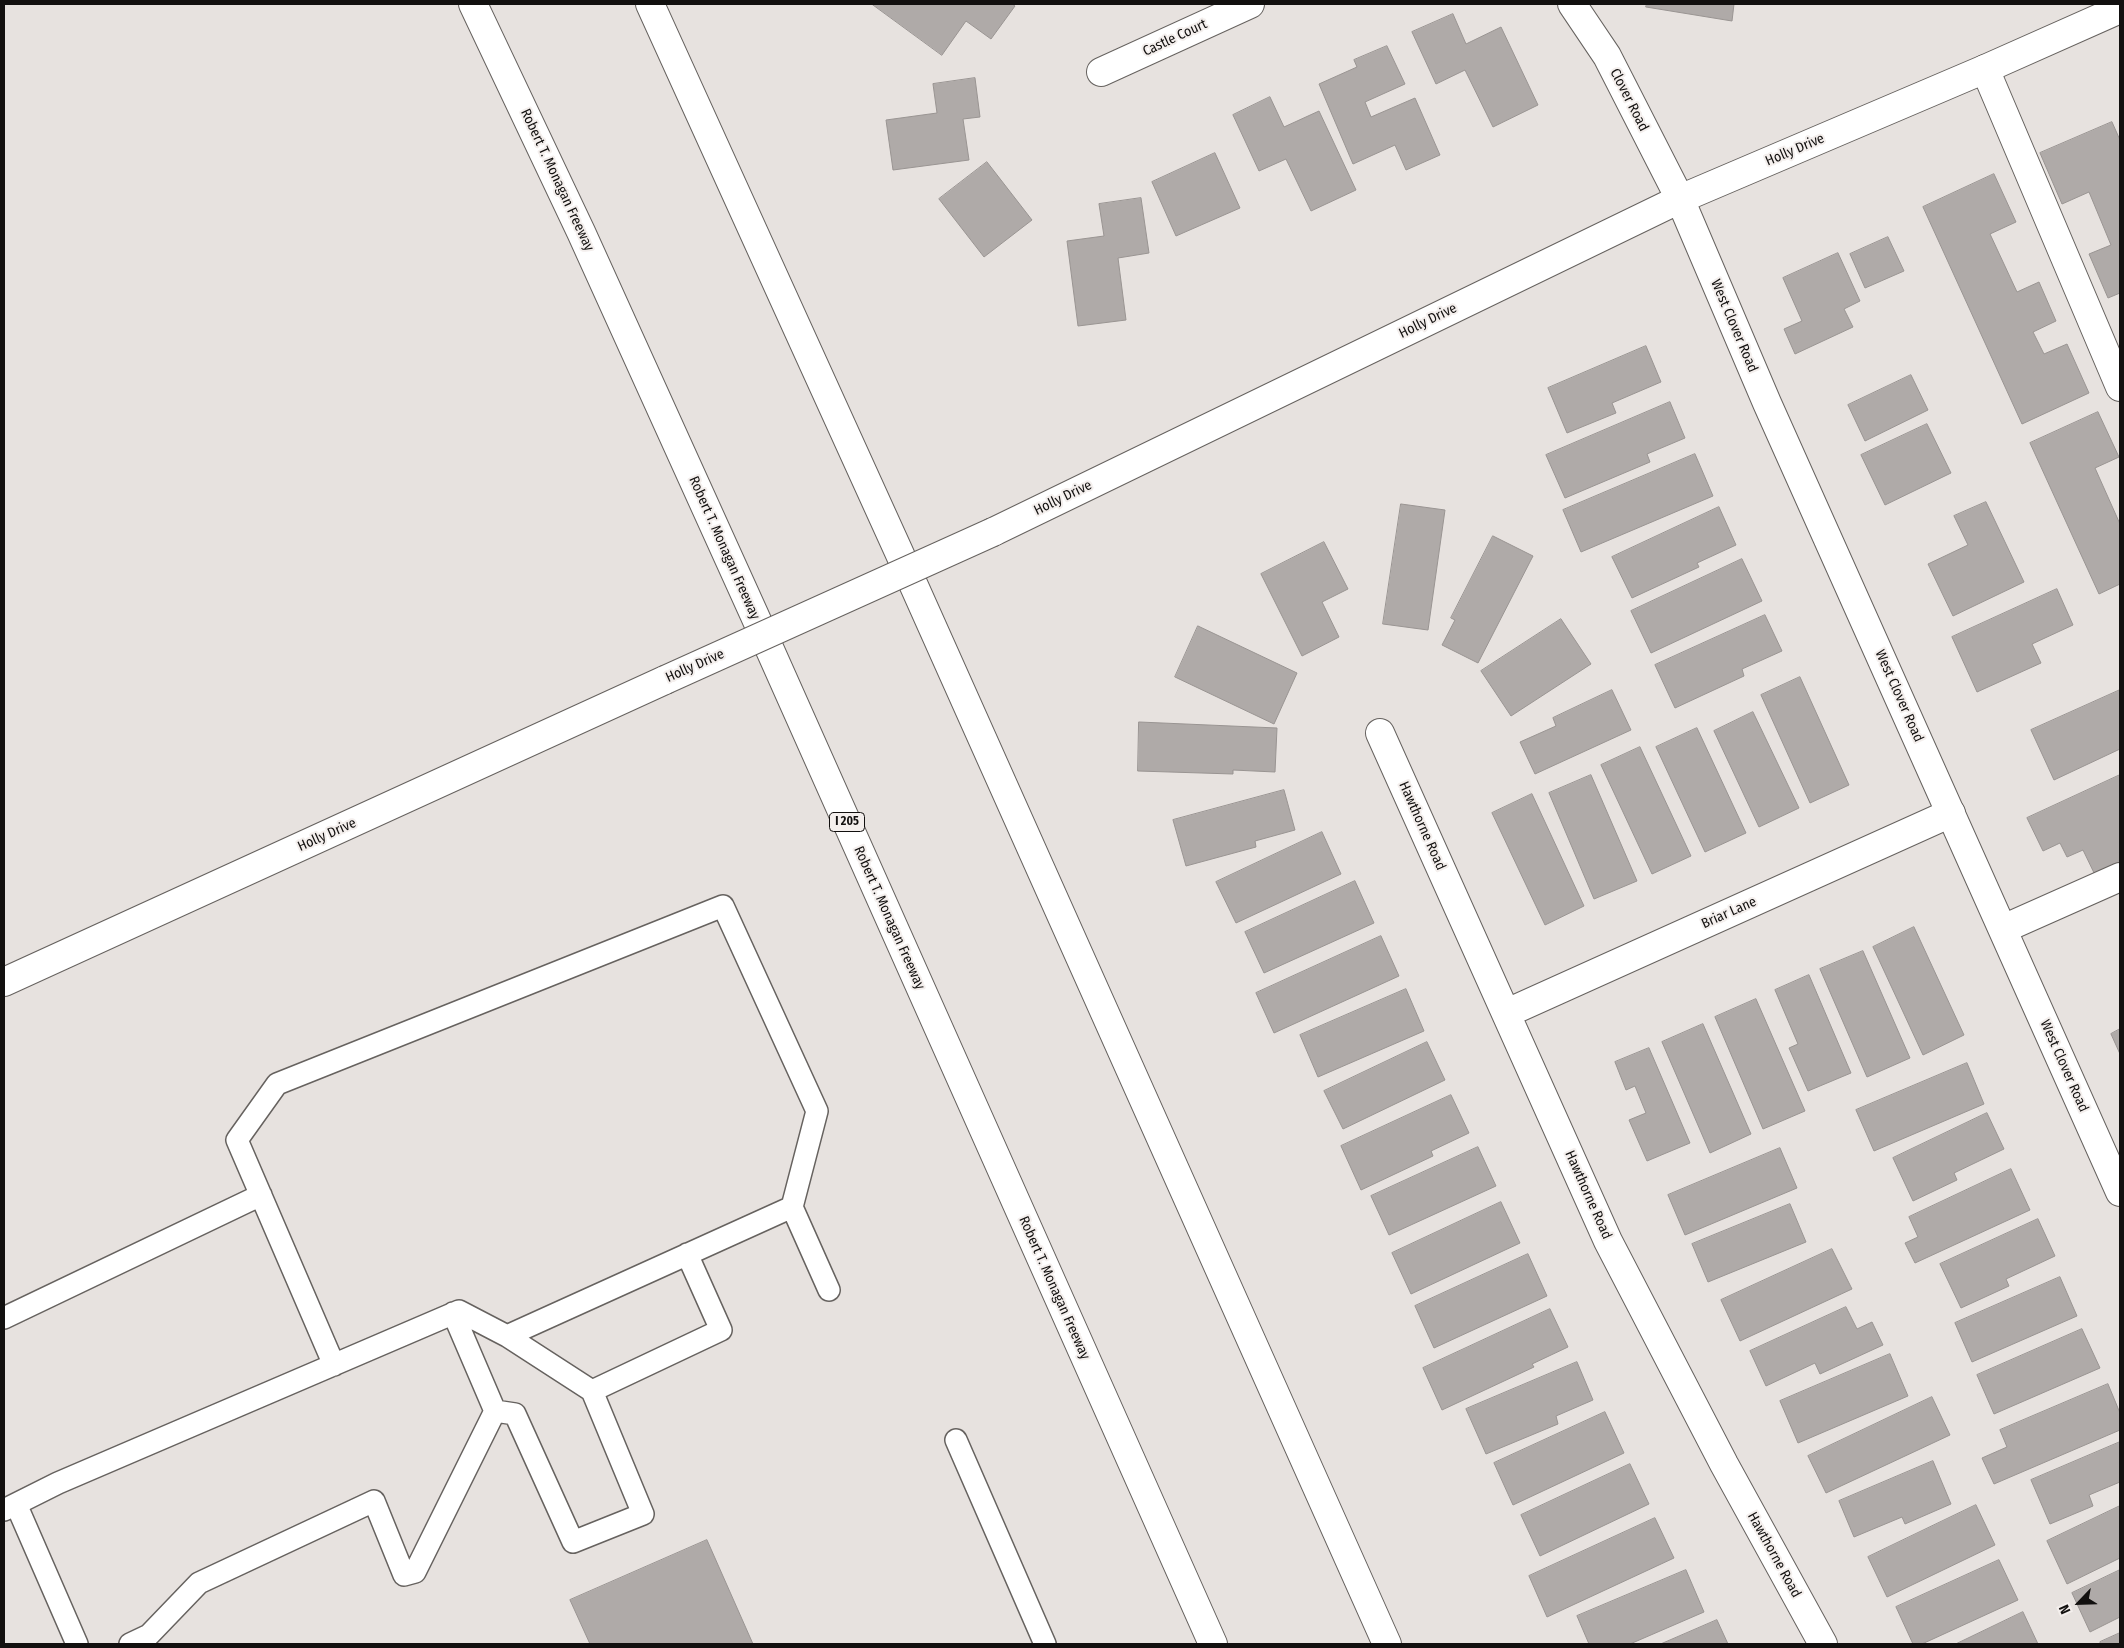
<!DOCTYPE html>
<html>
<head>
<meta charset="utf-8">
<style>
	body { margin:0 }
	#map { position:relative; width:2124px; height:1648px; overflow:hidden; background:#e7e2df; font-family:"Fira Sans Condensed",sans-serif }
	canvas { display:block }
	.frame { position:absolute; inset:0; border:5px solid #12100f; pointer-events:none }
	.north { position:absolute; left:2054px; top:1578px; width:50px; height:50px; -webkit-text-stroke:4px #f4efed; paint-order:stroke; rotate:246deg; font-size:14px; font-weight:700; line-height:20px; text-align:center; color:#12100f }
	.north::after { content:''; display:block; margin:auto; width:18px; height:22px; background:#12100f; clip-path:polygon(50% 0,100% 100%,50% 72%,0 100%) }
</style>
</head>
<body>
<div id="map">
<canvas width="2124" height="1648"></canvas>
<div class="frame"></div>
<div class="north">N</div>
</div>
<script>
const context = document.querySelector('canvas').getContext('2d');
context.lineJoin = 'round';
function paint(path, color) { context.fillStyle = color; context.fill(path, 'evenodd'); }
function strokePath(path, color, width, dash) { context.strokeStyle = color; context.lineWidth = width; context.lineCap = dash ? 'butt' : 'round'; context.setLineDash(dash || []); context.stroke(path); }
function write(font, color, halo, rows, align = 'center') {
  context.font = font + ' "Fira Sans Condensed",sans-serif'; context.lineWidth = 4; context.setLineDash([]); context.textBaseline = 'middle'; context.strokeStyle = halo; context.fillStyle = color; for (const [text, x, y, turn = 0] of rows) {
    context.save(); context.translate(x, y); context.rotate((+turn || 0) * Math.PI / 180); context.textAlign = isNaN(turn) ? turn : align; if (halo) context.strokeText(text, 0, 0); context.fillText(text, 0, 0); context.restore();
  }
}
const building = new Path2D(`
	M872 4H1012L1015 6 991 39 966 21 942 55Z
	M1647 4H1734L1732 21 1646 7Z
	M1453 14 1466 44 1501 27 1538 105 1493 127 1465 70 1436 84 1412 32Z
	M1387 46 1405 84 1365 102 1371 117 1415 98 1440 155 1406 170 1395 145 1353 164 1319 84 1357 67 1354 60Z
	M975 78 980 117 963 119 969 160 893 170 886 120 937 113 933 84Z
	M1270 97 1284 127 1319 111 1356 190 1311 211 1286 159 1259 171 1233 115Z
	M2112 122 2120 140V293L2108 298 2089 254 2111 245 2089 192 2062 204 2040 153Z
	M1215 153 1240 208 1176 236 1152 182Z
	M987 162 1032 220 984 257 939 199Z
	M1994 174 2016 222 1990 234 2017 292 2039 282 2056 321 2033 332 2044 354 2067 344 2089 393 2022 424 1923 207Z
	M1141 198 1149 253 1118 258 1126 320 1078 326 1067 241 1104 236 1099 204Z
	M1888 237 1904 271 1865 288 1850 254Z
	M1838 253 1860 301 1844 309 1853 327 1795 354 1784 329 1802 321 1783 278Z
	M1646 346 1661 382 1612 403 1616 413 1567 433 1548 388Z
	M1911 375 1928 410 1865 441 1848 405Z
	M1670 402 1685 438 1647 454 1650 462 1565 498 1546 455Z
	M2098 412 2119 457 2095 468 2120 524V584L2099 594 2030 443Z
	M1927 424 1951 473 1885 505 1861 455Z
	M1695 454 1713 496 1581 552 1563 510Z
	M1986 502 2024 582 1953 616 1928 564 1968 545 1954 516Z
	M1401 504 1445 510 1428 630 1383 624Z
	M1719 507 1736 545 1697 563 1699 567 1632 598 1612 557Z
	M1493 536 1533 556 1478 663 1442 645 1455 620 1451 618Z
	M1324 542 1348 589 1322 602 1339 637 1302 656 1261 574Z
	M1742 559 1762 601 1651 653 1631 611Z
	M2057 589 2073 625 2032 644 2041 663 1977 692 1952 637Z
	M1765 615 1782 651 1742 669 1744 676 1675 708 1655 665Z
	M1561 619 1591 664 1511 716 1481 671Z
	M1198 626 1297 673 1274 724 1175 677Z
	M1800 677 1849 785 1810 803 1761 695Z
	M1612 690 1631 730 1535 774 1520 742 1556 726 1553 718Z
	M2120 690V749L2054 780 2031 730Z
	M1753 712 1799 808 1759 827 1714 731Z
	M1139 722 1277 728 1275 772 1233 770V774L1138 771Z
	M1697 728 1746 833 1705 852 1656 747Z
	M1640 747 1691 856 1652 874 1601 765Z
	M1591 775 1637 881 1594 899 1549 793Z
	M2120 775V869L2097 879 2083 850 2067 857 2060 843 2043 851 2027 818Z
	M1284 790 1295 830 1255 841 1256 847 1186 866 1173 820Z
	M1532 794 1584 906 1545 925 1492 813Z
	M1322 832 1341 874 1236 923 1216 882Z
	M1355 881 1374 923 1264 973 1245 932Z
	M1914 927 1964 1035 1923 1055 1873 947Z
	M1381 936 1399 976 1274 1033 1256 993Z
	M1863 951 1910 1058 1867 1077 1820 969Z
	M1809 975 1851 1073 1808 1091 1789 1048 1798 1044 1775 990Z
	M1406 989 1424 1031 1318 1077 1300 1035Z
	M1756 999 1805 1111 1763 1129 1715 1017Z
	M1703 1024 1751 1134 1710 1153 1662 1042Z
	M2120 1029V1054L2111 1034Z
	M1427 1042 1445 1080 1343 1129 1324 1091Z
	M1649 1048 1690 1143 1647 1161 1629 1120 1646 1113 1635 1086 1626 1090 1615 1062Z
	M1967 1063 1984 1104 1874 1151 1856 1110Z
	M1451 1095 1469 1133 1431 1151 1433 1156 1361 1190 1341 1146Z
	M1987 1113 2004 1149 1954 1173 1957 1180 1913 1201 1893 1158Z
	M1478 1147 1496 1186 1389 1235 1371 1196Z
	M1780 1148 1797 1188 1685 1235 1668 1195Z
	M2011 1169 2030 1210 1915 1263 1905 1243 1918 1237 1909 1217Z
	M1501 1202 1520 1243 1411 1294 1392 1253Z
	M1790 1204 1806 1242 1708 1282 1692 1244Z
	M2038 1219 2055 1256 2006 1279 2009 1286 1961 1308 1940 1264Z
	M1832 1249 1852 1289 1740 1341 1721 1300Z
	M1528 1254 1547 1296 1434 1348 1415 1306Z
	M2060 1277 2077 1316 1972 1362 1955 1323Z
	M1846 1307 1857 1329 1872 1322 1883 1345 1820 1374 1815 1363 1766 1386 1750 1351Z
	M1550 1309 1568 1347 1532 1364 1534 1367 1442 1410 1423 1368Z
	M2082 1329 2100 1368 1994 1414 1977 1375Z
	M1890 1354 1908 1396 1798 1443 1780 1401Z
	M1577 1362 1593 1400 1556 1416 1558 1424 1486 1454 1466 1409Z
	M2108 1384 2120 1413V1430L1994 1484 1982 1458 2007 1447 2000 1430Z
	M1932 1397 1950 1435 1826 1493 1808 1456Z
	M1605 1412 1624 1453 1513 1505 1494 1463Z
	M2120 1442V1482L2089 1495 2093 1506 2050 1524 2031 1480Z
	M1933 1461 1951 1504 1905 1524 1902 1517 1854 1537 1839 1501Z
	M1630 1464 1649 1504 1540 1556 1521 1515Z
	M1976 1505 1995 1545 1887 1597 1868 1557Z
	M2120 1506V1558L2067 1584 2047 1541Z
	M1655 1518 1674 1558 1547 1617 1529 1576Z
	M707 1540 753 1644H590L570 1600Z
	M1999 1560 2018 1600 1922 1644H1913L1896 1607Z
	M1686 1570 1704 1612 1630 1644H1589L1577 1616Z
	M2120 1570V1617L2090 1632 2072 1593Z
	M2023 1612 2038 1644H1956Z
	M1717 1620 1728 1644H1661Z
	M2120 1633V1644H2100V1642Z`);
paint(building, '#afaaa8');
strokePath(building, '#999492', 1);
const lane = new Path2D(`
	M453 1313 495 1411 515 1414 573 1542 643 1514 592 1391
	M4 1318 261 1195
	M507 1336 592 1391 721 1330 687 1254
	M334 1365 237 1140 277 1084 723 906 817 1111 792 1207
	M956 1440 1045 1644
	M16 1504 77 1644
	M4 1510 58 1483 459 1311 507 1336 792 1207 829 1290
	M130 1644 149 1635 199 1583 374 1501 404 1575 415 1572 495 1411`);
const street = new Path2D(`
	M1572 4 1607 56 1680 199
	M1985 69 2120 387
	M1101 72 1250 4
	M1380 733 1608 1241 1724 1464 1823 1644
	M2003 929 2120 877
	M1507 1013 1951 813`);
const secondary = new Path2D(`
	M1680 199 1767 403 2120 1192
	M993 532 1680 199 1985 69 2120 9
	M4 982 665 680`);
const highway = new Path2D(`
	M473 4 581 232 754 614 1213 1644
	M650 4 898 550 1387 1644`);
strokePath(lane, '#66625f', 24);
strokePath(street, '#66625f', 30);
strokePath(secondary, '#66625f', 30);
strokePath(highway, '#66625f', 30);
strokePath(lane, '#fff', 21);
strokePath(street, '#fff', 28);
strokePath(secondary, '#fff', 28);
strokePath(highway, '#fff', 28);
const secondaryBridge = new Path2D(`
	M665 680 993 532`);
strokePath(secondaryBridge, '#66625f', 30, []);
strokePath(secondaryBridge, '#fff', 28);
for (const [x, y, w] of [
	[847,822,35]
]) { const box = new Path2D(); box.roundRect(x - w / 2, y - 9.5, w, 19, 4); context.fillStyle = '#f4efed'; context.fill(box); strokePath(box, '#12100f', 1); }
write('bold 12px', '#12100f', null, [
	["I 205",847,822]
]);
write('14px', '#12100f', '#f4efed', [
	["Castle Court",1175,38,-25],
	["Clover Road",1629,100,63],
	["Holly Drive",1795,150,-23],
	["Robert T. Monagan Freeway",557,180,65],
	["Holly Drive",1428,321,-26],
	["West Clover Road",1734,326,67],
	["Holly Drive",1063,498,-26],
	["Robert T. Monagan Freeway",724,548,66],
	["Holly Drive",695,666,-24],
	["West Clover Road",1899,696,66],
	["Hawthorne Road",1422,826,66],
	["Holly Drive",327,835,-24],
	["Briar Lane",1729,913,-24],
	["Robert T. Monagan Freeway",889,918,66],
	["West Clover Road",2064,1066,66],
	["Hawthorne Road",1588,1195,66],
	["Robert T. Monagan Freeway",1054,1288,66],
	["Hawthorne Road",1774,1555,61]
]);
</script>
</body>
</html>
